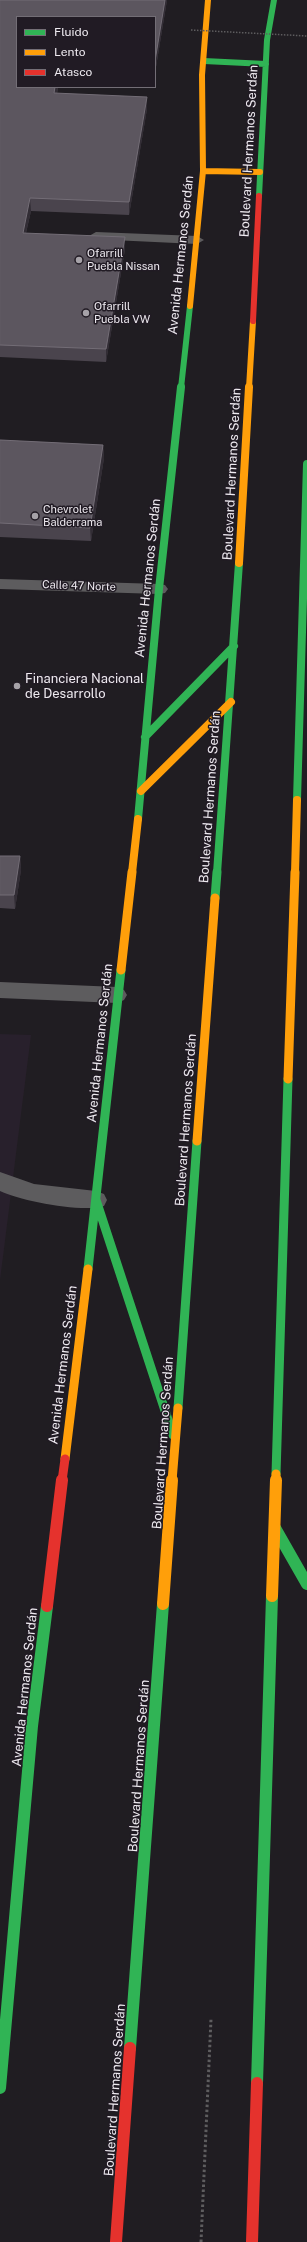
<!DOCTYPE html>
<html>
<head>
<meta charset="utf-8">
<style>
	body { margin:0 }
	#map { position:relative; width:307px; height:2242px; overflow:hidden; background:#201d22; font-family:"Public Sans",sans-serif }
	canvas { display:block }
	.legend { position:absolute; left:16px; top:16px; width:140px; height:72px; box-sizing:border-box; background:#211b24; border:1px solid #736e76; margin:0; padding:5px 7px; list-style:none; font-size:12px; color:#eeeaf0 }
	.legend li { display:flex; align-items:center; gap:8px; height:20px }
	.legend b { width:20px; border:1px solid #736e76 }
</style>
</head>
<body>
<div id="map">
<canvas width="307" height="2242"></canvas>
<ul class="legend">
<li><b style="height:5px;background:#30b455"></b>Fluido</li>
<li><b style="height:5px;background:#ff9f0a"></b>Lento</li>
<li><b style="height:5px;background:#e5322d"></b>Atasco</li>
</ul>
</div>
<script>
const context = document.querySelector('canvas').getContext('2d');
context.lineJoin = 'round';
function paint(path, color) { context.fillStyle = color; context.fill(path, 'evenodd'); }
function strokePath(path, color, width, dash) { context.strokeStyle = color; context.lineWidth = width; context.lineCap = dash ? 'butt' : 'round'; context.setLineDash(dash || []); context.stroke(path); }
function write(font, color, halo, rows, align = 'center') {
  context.font = font + ' "Public Sans",sans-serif'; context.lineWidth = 3; context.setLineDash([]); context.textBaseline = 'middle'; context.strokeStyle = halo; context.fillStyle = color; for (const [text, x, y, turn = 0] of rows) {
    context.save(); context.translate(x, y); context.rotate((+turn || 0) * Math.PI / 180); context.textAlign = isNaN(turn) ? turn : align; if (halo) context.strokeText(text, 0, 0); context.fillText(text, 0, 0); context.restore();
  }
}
paint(new Path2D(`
	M0 1034 31 1035 0 1280Z`), '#28202c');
strokePath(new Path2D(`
	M201 2242 211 2019`), '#5e5d5f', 3, [2.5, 2.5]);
paint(new Path2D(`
	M96 232 197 236 204 240 197 244 91 239 89 236Z
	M0 982 117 987 124 990 127 995 124 1000 117 1003 0 998Z
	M0 1172 34 1184 96 1191 104 1194 107 1200 104 1206C83 1213 21 1201 0 1191Z`), '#5d5c5e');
paint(new Path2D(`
	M0 579 159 584 165 585 168 589 165 593 159 594 0 589Z`), '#5d5c5e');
strokePath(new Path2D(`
	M204 61 266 64
	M259 196 267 40 274 0
	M181 388 190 306`), '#30b455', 6);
strokePath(new Path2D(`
	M145 737 234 646
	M297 800 307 464
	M138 819 159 589 181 387
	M217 873 239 563`), '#30b455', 8);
strokePath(new Path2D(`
	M215 898 217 872
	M96 1200 173 1435
	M88 1269 121 970
	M178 1408 197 1141
	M276 1474 288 1079`), '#30b455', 9);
strokePath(new Path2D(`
	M275 1528 307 1584
	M130 2048 163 1604
	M257 2083 272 1596
	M0 2088 32 1726 47 1606`), '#30b455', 12);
strokePath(new Path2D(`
	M203 171 260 172
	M190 306 203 171 202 75 208 0
	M249 388 253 321`), '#ff9f0a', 6);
strokePath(new Path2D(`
	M239 563 249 387
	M141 791 231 702
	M132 873 138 819
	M295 873 297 800`), '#ff9f0a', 8);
strokePath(new Path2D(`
	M121 970 132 872
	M288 1079 295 872
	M197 1141 215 898
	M65 1459 88 1269
	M172 1481 178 1408
	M276 1481V1474`), '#ff9f0a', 9);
strokePath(new Path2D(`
	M272 1596 276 1480
	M163 1604 172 1480`), '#ff9f0a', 12);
strokePath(new Path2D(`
	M253 321 259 196`), '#e5322d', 6);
strokePath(new Path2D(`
	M62 1481 65 1459`), '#e5322d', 9);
strokePath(new Path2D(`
	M47 1606 62 1480
	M116 2242 130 2048
	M252 2242 257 2083`), '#e5322d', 12);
strokePath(new Path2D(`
	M191 30 307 36`), '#5e5d5f', 1.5, [1.5, 1.5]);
paint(new Path2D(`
	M0 0H167L155 73V17L17 87H58L57 94 147 109 129 215 31 211 26 233 125 249 106 362 0 357Z
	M122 87H153L152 88Z
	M0 440 103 445 104 458 91 541 0 537Z
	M0 856H20L21 870 15 909 0 908Z`), '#4a444d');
paint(new Path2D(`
	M165 0H167L155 73V61Z
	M55 87H58L54 106V93Z
	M147 97V109L129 215V202Z
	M30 198 31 211 23 245V233Z
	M125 237V249L106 362V349Z
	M103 445 104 458 91 541 90 528Z
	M20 856 21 870 15 909 14 895Z`), '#322d35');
const building = new Path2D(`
	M0 0H165L155 61V17H17V87H55L54 93 147 97 129 202 30 198 23 233 125 237 106 349 0 345Z
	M0 440 103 445 90 528 0 523Z
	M0 856H20L14 895H0Z`);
paint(building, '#5c565f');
strokePath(building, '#736d76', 1);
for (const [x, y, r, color] of [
	[79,260,4,"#a6a2a8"],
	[86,313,4,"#a6a2a8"],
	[35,516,4,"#a6a2a8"],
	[17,686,4,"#a6a2a8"]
]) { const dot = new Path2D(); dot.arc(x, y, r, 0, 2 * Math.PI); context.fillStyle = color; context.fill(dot); strokePath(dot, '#211b24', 1.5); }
write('11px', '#eeeaf0', '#211b24', [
	["Ofarrill",87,254],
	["Puebla Nissan",87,267],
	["Ofarrill",94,307],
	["Puebla VW",94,320],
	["Chevrolet",43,510],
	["Balderrama",43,523]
], 'left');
write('11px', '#eeeaf0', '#211b24', [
	["Calle 47 Norte",79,586,2]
]);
write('13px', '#eeeaf0', '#211b24', [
	["Boulevard Hermanos Serdán",249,151,-87],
	["Avenida Hermanos Serdán",181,255,-84],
	["Boulevard Hermanos Serdán",232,474,-87],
	["Avenida Hermanos Serdán",148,578,-84],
	["Boulevard Hermanos Serdán",210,797,-86],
	["Avenida Hermanos Serdán",100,1043,-84],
	["Boulevard Hermanos Serdán",186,1120,-86],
	["Avenida Hermanos Serdán",63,1365,-83],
	["Boulevard Hermanos Serdán",163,1443,-86],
	["Avenida Hermanos Serdán",25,1687,-84],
	["Boulevard Hermanos Serdán",139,1766,-86],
	["Boulevard Hermanos Serdán",115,2090,-86]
]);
write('13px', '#eeeaf0', '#211b24', [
	["Financiera Nacional",25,679],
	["de Desarrollo",25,694]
], 'left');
</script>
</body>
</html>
